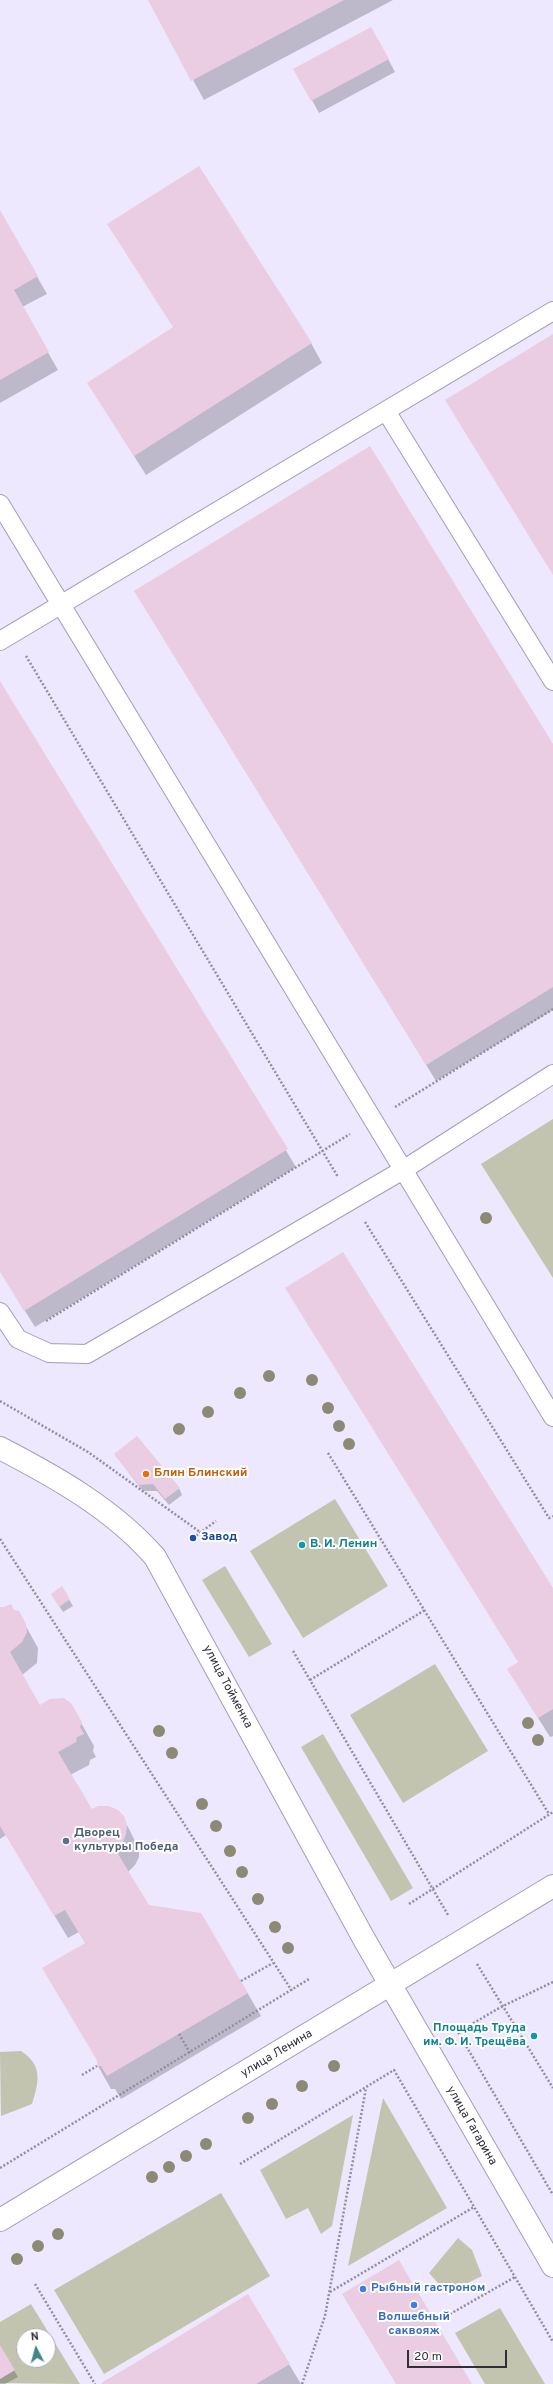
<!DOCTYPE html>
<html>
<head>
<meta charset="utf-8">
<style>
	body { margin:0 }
	#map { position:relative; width:553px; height:2384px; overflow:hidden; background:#ede8fd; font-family:Overpass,sans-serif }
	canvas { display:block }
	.north { position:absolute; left:16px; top:2328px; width:40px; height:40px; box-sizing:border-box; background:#fff; border:1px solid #adacb0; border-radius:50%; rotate:354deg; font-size:11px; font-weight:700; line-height:16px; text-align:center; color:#322f39 }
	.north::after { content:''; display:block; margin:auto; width:14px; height:18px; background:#3f8786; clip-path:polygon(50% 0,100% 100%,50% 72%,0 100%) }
	.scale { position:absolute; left:407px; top:2350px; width:100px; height:18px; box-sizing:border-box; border:2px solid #322f39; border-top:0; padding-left:5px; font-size:12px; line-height:14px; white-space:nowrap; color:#322f39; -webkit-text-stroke:3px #fff; paint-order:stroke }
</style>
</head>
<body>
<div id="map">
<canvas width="553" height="2384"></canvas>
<div class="north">N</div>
<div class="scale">20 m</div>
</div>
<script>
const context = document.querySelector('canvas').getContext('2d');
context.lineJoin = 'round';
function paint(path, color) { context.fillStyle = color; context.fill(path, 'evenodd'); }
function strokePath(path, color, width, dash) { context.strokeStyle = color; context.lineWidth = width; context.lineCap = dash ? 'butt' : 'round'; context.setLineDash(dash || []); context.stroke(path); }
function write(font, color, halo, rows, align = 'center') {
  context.font = font + ' Overpass,sans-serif'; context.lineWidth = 4; context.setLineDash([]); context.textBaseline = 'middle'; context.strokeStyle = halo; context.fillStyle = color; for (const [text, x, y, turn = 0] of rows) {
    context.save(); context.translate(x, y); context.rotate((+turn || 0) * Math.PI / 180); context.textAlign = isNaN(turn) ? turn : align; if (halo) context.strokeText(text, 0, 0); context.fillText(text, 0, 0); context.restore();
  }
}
paint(new Path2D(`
	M553 1119V1278L481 1164Z
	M335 1499 388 1586 303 1638 250 1551Z
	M225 1566 272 1644 249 1657 202 1580Z
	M435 1664 488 1751 403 1803 350 1715Z
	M323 1734 413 1888 391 1901 301 1747Z
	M21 2051C43 2065 39 2082 32 2104L1 2116 0 2052Z
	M383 2098 447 2208 348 2266Z
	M353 2115 332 2226 321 2234 308 2208 286 2219 260 2170Z
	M221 2193 270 2276 104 2374 54 2290Z
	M458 2238 472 2250 482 2276 447 2293 429 2273Z
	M31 2304 80 2384 0 2383V2322ZM24 2336H48V2360H24Z
	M500 2308 545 2384H485L455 2333Z`), '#c2c4af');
paint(new Path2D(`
	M149 0H393L204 100Z
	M378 40 395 72 319 113 295 69Z
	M0 212 47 294 22 307 58 370 0 403Z
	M174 328 311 343 322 363 146 475 88 383Z
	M145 608 553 746V1010L436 1081Z
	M0 683 296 1167 35 1327 0 1271Z
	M115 1455 179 1488 182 1495 169 1505 157 1491H143Z
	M62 1588 73 1606 63 1612 56 1601Z
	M553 1590V1736L550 1737 508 1670 519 1663Z
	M0 1608 18 1612 38 1648 37 1663 22 1675 40 1706 70 1703 94 1746 93 1751 96 1757 90 1760 89 1765 70 1775 92 1810 123 1817 139 1849V1857L135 1865 128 1872 149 1906 201 1914 261 2016 121 2099 115 2089H111L98 2066 86 1943 79 1932 68 1938 6 1835 0 1839Z
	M248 2296 301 2384H102V2383Z
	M0 2347 18 2377 5 2384H0Z`), '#0003');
paint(new Path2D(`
	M148 0H344L191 81Z
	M371 27 389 59 311 101 293 69Z
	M199 166 312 343 134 456 87 383 173 327 107 224Z
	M0 210 38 276 14 290 49 352 0 380Z
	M553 334V575L445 400Z
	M370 446 553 744V987L426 1065 134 591Z
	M0 681 288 1149 24 1311 0 1272Z
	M343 1252 553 1588V1709L538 1718 507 1669 518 1662 285 1288Z
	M137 1436 180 1488 165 1499 153 1484 139 1485 114 1454Z
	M62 1586 70 1599 59 1607 51 1594Z
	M11 1604 14 1610 19 1611 26 1624 27 1632 22 1642 10 1652 40 1705 50 1699 64 1698 71 1703 82 1722 80 1727 84 1734 77 1737 76 1742 58 1752 92 1809 98 1806H109L118 1810 124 1816 127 1825 126 1834 123 1842 115 1849 149 1905 201 1913 248 1993 107 2076 101 2066H97L98 2062 42 1968 85 1943 65 1910 54 1916 0 1826V1607H4Z
	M399 2260 472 2384H396L342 2294Z
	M248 2294 290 2364 256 2384H101Z
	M0 2345 15 2370 0 2379Z`), '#eacde2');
const service = new Path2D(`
	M386 411 553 681
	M0 504 553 1417
	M0 641 553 311
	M0 1312 18 1339 49 1353 87 1354 403 1170 553 1074`);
const tertiary = new Path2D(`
	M0 1448C56 1477 113 1509 155 1557L364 1939 553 2266
	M0 2220 553 1886`);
strokePath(service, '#a39eb6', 20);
strokePath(tertiary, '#a39eb6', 24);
strokePath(new Path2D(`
	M26 656 338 1177
	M395 1107 553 1009
	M365 1222 549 1518 553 1516
	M46 1321 350 1134
	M0 1401 88 1452 200 1532
	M328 1453 549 1814
	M193 1538 216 1521
	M0 1539 292 1991
	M293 1651 448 1915
	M310 1680 425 1610
	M409 1904 553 1812
	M477 1964 553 2088
	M241 1981 273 1963
	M553 1982 501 2007 458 2032 553 2195
	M179 2034 190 2053
	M82 2075 97 2066
	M240 2164 394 2070 553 2342
	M0 2168 309 1979
	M35 2284 95 2384
	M330 2292 474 2207
	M450 2314 515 2277
	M302 2384 325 2316 366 2088`), '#928e9d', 2.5, [2, 2]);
strokePath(service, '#fff', 18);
strokePath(tertiary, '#fff', 22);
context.fillStyle = '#8c8a75';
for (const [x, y] of [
	[486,1218],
	[269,1376],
	[312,1380],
	[240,1393],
	[328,1408],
	[208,1412],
	[339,1426],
	[179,1429],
	[349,1444],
	[528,1723],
	[159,1731],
	[538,1740],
	[172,1753],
	[202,1804],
	[216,1826],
	[230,1851],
	[242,1872],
	[258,1899],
	[275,1927],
	[288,1948],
	[334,2066],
	[302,2086],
	[272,2104],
	[248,2118],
	[206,2144],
	[186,2156],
	[169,2167],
	[152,2177],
	[58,2234],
	[38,2246],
	[17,2259]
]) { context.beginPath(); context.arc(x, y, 6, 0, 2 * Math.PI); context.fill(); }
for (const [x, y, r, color] of [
	[146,1474,4,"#e8710a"],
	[193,1538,4,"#1a4fb4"],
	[302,1545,4,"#0f9aa8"],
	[66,1841,4,"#5c6f8a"],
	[534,2036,4,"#0f9aa8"],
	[363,2289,4,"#3f7fe0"],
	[414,2305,4,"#3f7fe0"]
]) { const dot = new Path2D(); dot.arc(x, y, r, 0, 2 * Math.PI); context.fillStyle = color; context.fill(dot); strokePath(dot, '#fff', 1.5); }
write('bold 12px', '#c56008', '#fff', [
	["Блин Блинский",154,1474]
], 'left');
write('bold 12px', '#164399', '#fff', [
	["Завод",201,1538]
], 'left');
write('bold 12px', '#0d838f', '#fff', [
	["В. И. Ленин",310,1545],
	["Площадь Труда",526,2029,"right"],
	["им. Ф. И. Трещёва",526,2043,"right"]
], 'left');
write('12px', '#322f39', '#fff', [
	["улица Тойменка",227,1687,62],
	["улица Ленина",277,2054,-31],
	["улица Гагарина",471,2126,60]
]);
write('bold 12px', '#4e5e75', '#fff', [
	["Дворец",74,1834],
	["культуры Победа",74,1848]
], 'left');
write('bold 12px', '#366cbe', '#fff', [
	["Рыбный гастроном",371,2289],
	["Волшебный",414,2318,"center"],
	["саквояж",414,2332,"center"]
], 'left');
</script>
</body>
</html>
